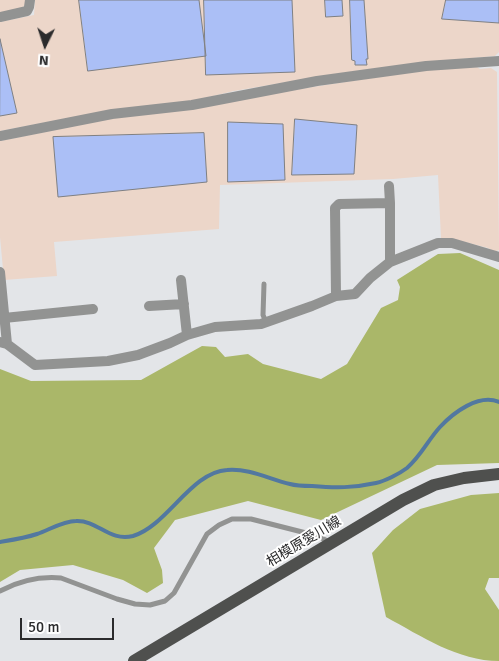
<!DOCTYPE html>
<html>
<head>
<meta charset="utf-8">
<style>
	body { margin:0 }
	#map { position:relative; width:499px; height:661px; overflow:hidden; background:#e3e5e8; font-family:Signika,sans-serif }
	canvas { display:block }
	.north { position:absolute; left:20px; top:20px; width:50px; height:50px; -webkit-text-stroke:4px #fff; paint-order:stroke; rotate:184deg; font-size:14px; font-weight:700; line-height:20px; text-align:center; color:#2b2b2c }
	.north::after { content:''; display:block; margin:auto; width:18px; height:22px; background:#2b2b2c; clip-path:polygon(50% 0,100% 100%,50% 72%,0 100%) }
	.scale { position:absolute; left:20px; top:618px; width:94px; height:22px; box-sizing:border-box; border:2px solid #2b2b2c; border-top:0; padding-left:6px; font-size:15px; line-height:18px; white-space:nowrap; color:#2b2b2c; -webkit-text-stroke:4px #fff; paint-order:stroke }
</style>
</head>
<body>
<div id="map">
<canvas width="499" height="661"></canvas>
<div class="north">N</div>
<div class="scale">50 m</div>
</div>
<script>
const context = document.querySelector('canvas').getContext('2d');
context.lineJoin = 'round';
function paint(path, color) { context.fillStyle = color; context.fill(path, 'evenodd'); }
function strokePath(path, color, width, dash) { context.strokeStyle = color; context.lineWidth = width; context.lineCap = dash ? 'butt' : 'round'; context.setLineDash(dash || []); context.stroke(path); }
function write(font, color, halo, rows, align = 'center') {
  context.font = font + ' Signika,"Noto Sans JP",sans-serif'; context.lineWidth = 4; context.setLineDash([]); context.textBaseline = 'middle'; context.strokeStyle = halo; context.fillStyle = color; for (const [text, x, y, turn = 0] of rows) {
    context.save(); context.translate(x, y); context.rotate((+turn || 0) * Math.PI / 180); context.textAlign = isNaN(turn) ? turn : align; if (halo) context.strokeText(text, 0, 0); context.fillText(text, 0, 0); context.restore();
  }
}
paint(new Path2D(`
	M0 0H27V3L22 8 0 13Z
	M35 0H499V52L495 56 427 62 335 74 234 91 192 101 107 111 0 131V22L34 15Z
	M477 67 480 69 491 68 497 72 499 250 494 252 488 248 457 240 441 238 438 175 393 179 220 185 219 229 54 242 57 276 4 280 0 237V141L117 117 371 78 426 70Z`), '#ecd6c9');
paint(new Path2D(`
	M460 253 499 270V463L437 465 321 520 248 501 175 520 154 548 162 570 163 583 147 593 123 580 73 565 20 570 0 582V369L31 381 141 380 202 346 216 347 225 357 248 354 263 364 321 379 347 364 381 308 398 300 400 287 397 280 438 254Z
	M499 493V578H489L485 589 499 610V661C458 661 421 636 386 617L372 553 393 530 420 509 471 495Z`), '#aab769');
strokePath(new Path2D(`
	M0 542C12 540 25 538 37 534 49 530 63 521 76 521 98 520 109 542 133 536 167 526 191 472 227 470 249 468 269 479 290 484 297 486 305 486 312 486 336 488 353 488 376 483 385 481 399 474 407 468 421 456 428 440 440 427 453 413 479 393 499 402`), '#5278a0', 4);
const building = new Path2D(`
	M79 0H199L206 56 88 71Z
	M204 0H292L295 72 206 75Z
	M325 0H342L343 16 326 17Z
	M350 0H364L368 59H366L367 65H355V61L352 60Z
	M446 0H499V23L442 19Z
	M0 39 17 113 0 116Z
	M295 119 357 125 354 174 292 175Z
	M228 122 283 124 285 180 228 182Z
	M204 133 207 182 58 197 53 137Z`);
paint(building, '#abbff6');
strokePath(building, '#7f8083', 1);
strokePath(new Path2D(`
	M264 284 263 315 266 322
	M0 591C19 581 39 576 61 578L117 599 135 604 150 605 165 601 174 593 207 534 219 525 232 519H251L318 536 331 543`), '#929392', 5);
strokePath(new Path2D(`
	M0 17 27 11 29 7 30 0
	M0 136 112 114 192 105 317 81 426 66 499 61
	M389 186 390 203
	M0 272 7 344
	M181 280 187 335
	M336 296 335 208 339 204 390 203V262
	M149 306 184 304
	M4 318 93 309
	M0 342 7 344 35 365 108 361 138 355 170 343 187 335 215 327 261 324 312 306 336 296 355 294 370 278 390 262 438 243H452L499 257`), '#929392', 10);
strokePath(new Path2D(`
	M134 661 403 500 434 485 464 478 499 474`), '#4f504e', 12);
write('14px', '#2b2b2c', '#fff', [
	["相模原愛川線",304,542,-31]
]);
</script>
</body>
</html>
